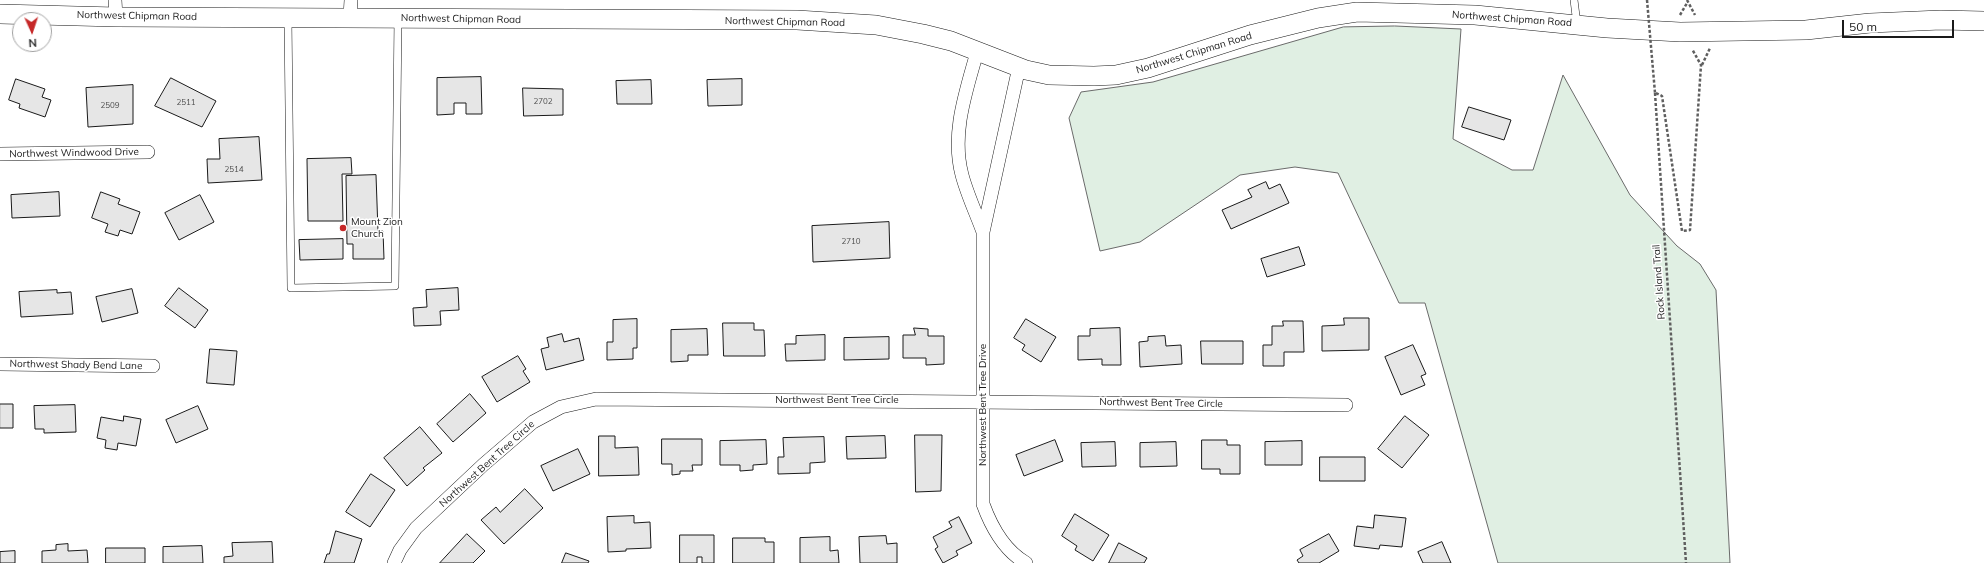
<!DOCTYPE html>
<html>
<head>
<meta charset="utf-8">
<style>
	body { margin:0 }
	#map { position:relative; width:1984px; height:563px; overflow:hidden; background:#fff; font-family:Mulish,sans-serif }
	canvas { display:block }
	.north { position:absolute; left:12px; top:12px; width:40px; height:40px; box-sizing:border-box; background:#fff; border:1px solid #a3a3a3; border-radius:50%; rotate:177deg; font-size:11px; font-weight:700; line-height:16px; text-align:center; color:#1a1a1a }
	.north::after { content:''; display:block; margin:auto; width:14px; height:18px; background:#c62828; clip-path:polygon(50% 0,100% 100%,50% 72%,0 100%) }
	.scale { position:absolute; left:1842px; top:20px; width:112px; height:18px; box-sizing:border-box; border:2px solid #1a1a1a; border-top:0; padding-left:5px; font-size:12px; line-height:14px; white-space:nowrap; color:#1a1a1a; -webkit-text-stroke:3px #fff; paint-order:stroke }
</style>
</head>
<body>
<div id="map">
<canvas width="1984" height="563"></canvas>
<div class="north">N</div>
<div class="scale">50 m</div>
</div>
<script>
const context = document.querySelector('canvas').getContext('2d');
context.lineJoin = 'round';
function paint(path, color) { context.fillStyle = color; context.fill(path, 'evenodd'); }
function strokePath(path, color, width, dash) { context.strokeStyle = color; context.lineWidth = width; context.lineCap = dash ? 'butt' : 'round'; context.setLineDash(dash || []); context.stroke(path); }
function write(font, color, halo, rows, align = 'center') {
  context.font = font + ' Mulish,sans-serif'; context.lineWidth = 3; context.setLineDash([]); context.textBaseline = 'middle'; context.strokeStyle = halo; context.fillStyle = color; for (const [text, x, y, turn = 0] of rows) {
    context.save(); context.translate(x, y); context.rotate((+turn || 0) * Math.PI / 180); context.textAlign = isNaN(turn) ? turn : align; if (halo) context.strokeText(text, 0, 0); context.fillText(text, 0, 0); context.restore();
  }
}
const green = new Path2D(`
	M1395 26 1461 29 1453 139 1512 170H1533L1563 75 1630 195 1677 246 1700 264 1716 290 1730 563H1498L1425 303H1399L1338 173 1295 167 1240 175 1140 242 1100 251 1069 118 1081 92 1153 82 1343 27Z`);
paint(green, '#e0efe3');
strokePath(green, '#6a6a6a', 1);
const building = new Path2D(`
	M481 77 482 114H466V103H454V114L437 115V78Z
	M171 78 216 101 202 127 155 106Z
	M16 79 45 89 42 97 51 100 45 117 19 108 20 104 9 100Z
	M742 79V105L708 106 707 80Z
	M651 80 652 104H617L616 81Z
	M133 85V124L88 127 86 88Z
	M523 88 563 89V115L524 116Z
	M1469 107 1511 120 1504 140 1462 127Z
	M259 137 262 180 208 183 207 159H220L219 139Z
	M351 158 352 174H342L343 221H308L307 159Z
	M376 175 378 231H383L384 259H353V244H347L346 176Z
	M1266 182 1269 189 1280 184 1289 203 1231 229 1222 210 1252 197 1248 190Z
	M59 192 60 216 12 218 11 195Z
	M101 192 120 199 118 204 140 212 132 234 120 230 118 236 105 232 108 224 92 218Z
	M200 195 214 222 179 240 165 213Z
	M889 222 890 258 813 262 812 226Z
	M343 239V259L300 260 299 240Z
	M1299 247 1305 265 1267 277 1261 259Z
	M179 288 208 310 195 328 165 306Z
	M458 288 459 310 440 311 441 325 414 326 413 308 427 307 426 290Z
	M132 289 138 313 102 322 96 297Z
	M57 290V293L71 292 73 314 21 317 19 292Z
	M1344 318H1369V350L1322 351V326L1344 325Z
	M637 319V348H633V359L607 360V342H613V320Z
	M1026 319 1056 337 1041 362 1022 350 1025 345 1014 338Z
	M1283 321H1303L1304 352H1284V366H1263V345H1272V326H1283Z
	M723 323H754V330H764L765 356H724Z
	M914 328 928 329V336H944V364L926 365V358H903V335H915Z
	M1120 328 1121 365H1102V359L1078 360V336H1090V329Z
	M707 329 708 355H688V361L671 362V330Z
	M562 334 564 342 579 338 584 360 546 370 541 349 549 347 547 338Z
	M825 335V360L786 361 785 344H796V336Z
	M1165 336 1166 346 1181 345 1182 364 1140 367 1139 342 1148 341V337Z
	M889 337V359L844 360V338Z
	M1201 341H1243V364H1202Z
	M1413 345 1426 374 1421 376 1425 385 1401 395 1385 357Z
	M210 349 237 351 234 385 207 383Z
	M518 356 526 369 523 371 530 382 497 402 482 377Z
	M470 394 486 413 453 442 437 424Z
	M0 404H13V428H0Z
	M75 405 76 432 44 433V429H35L34 406Z
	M198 406 208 429 176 443 166 420Z
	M124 416 141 419 136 446 118 443 117 450 105 448 106 440 97 438 101 417 123 421Z
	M1405 416 1429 435 1402 468 1378 449Z
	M420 427 442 453 423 468 425 470 407 486 384 458Z
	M915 435H942L941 491 916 492Z
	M599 436H615V448L638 447 639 475 599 476Z
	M885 436 886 458 847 459 846 437Z
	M824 437 825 462 810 463V473L778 474V457H784L783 438Z
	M662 439H702V465H692L693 471H680V474L672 475V464H662Z
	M766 440 767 464 753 465V470L740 471V465H720V441Z
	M1055 440 1063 461 1024 476 1016 455Z
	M1202 440H1227V445H1240V474H1220V469H1202Z
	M1302 441V465H1265V442Z
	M1115 442 1116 466 1082 467 1081 443Z
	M1176 442 1177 466 1140 467V443Z
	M578 449 590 474 553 491 541 466Z
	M1320 457H1365V481H1320Z
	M371 474 395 490 370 527 346 512Z
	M525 489 543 508 504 544 481 520 496 507 500 512Z
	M1075 514 1109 535 1093 561 1075 550 1077 546 1062 536Z
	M1375 515 1406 518 1402 547 1380 545 1379 549 1354 546 1357 526 1373 528Z
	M634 516V523L650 522 651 548 626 549V551L608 552 607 517Z
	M959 517 972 543 956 551 958 555 943 563 935 549 938 547 933 537 952 527 949 522Z
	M336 531 362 539 354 563H324L327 554H329Z
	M467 534 485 551 473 563H440Z
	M1329 534 1339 551 1319 563H1299L1297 560 1303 556 1300 550Z
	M680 535H714V563H702V557H697V563H680Z
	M886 536 887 544 897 543V563H860L859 537Z
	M830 537V551L838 550 839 563H800V538Z
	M733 538H765V542H774V563H733Z
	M272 542 273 563H224V557L233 556 232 543Z
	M1442 542 1451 563H1423L1418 552Z
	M1119 543 1147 558 1144 563H1109Z
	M68 544V551L87 550 88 563H42V551L56 550V545Z
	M202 546 203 563H163V547Z
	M106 548H145V563H106Z
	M15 551V563H0V552Z
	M566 553 589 561 588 563H562Z`);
paint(building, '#e6e6e6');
strokePath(building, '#1a1a1a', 1);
const service = new Path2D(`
	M1574 0 1577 24
	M288 19 291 288 395 286 398 18`);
const minor = new Path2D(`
	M115 0 116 17
	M350 17 351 0
	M977 52C966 92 951 133 962 175 967 194 976 213 983 232
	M1019 67 983 232V504C991 526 1005 551 1026 563
	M0 154 148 152
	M0 364 153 366
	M394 563 400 550 416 528 483 465 533 422 561 407 596 399 1346 405`);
const secondary = new Path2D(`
	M0 14 116 17 797 20 876 25 923 34 951 41 1026 70 1049 75 1094 76 1116 75 1148 68 1250 35 1318 18 1357 12 1475 15 1607 28 1680 32 1806 30 1870 23 1941 20 1984 21`);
strokePath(service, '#1a1a1a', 8);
strokePath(minor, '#1a1a1a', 14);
strokePath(secondary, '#1a1a1a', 20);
strokePath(new Path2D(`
	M1687 0 1695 15
	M1680 15 1687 3
	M1702 65 1710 48
	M1655 93 1686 563
	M1656 93 1662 96 1682 231 1690 230 1701 65 1692 49`), '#5f5f5f', 2.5, [3, 2]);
strokePath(service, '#fff', 7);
strokePath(minor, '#fff', 13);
strokePath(secondary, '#fff', 19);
strokePath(new Path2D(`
	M1647 0 1655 93`), '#5f5f5f', 2.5, [3, 2]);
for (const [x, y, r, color] of [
	[343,228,4,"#c62828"]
]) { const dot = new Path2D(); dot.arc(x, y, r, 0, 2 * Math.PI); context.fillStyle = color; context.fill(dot); strokePath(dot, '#fff', 1.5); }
write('8px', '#4d4d4d', null, [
	["2702",543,102],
	["2511",186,103],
	["2509",110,106],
	["2514",234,170],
	["2710",851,242]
]);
write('10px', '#1a1a1a', '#fff', [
	["Northwest Chipman Road",137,16,1],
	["Northwest Chipman Road",461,19,1],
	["Northwest Chipman Road",1512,19,4],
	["Northwest Chipman Road",785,22,1],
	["Northwest Chipman Road",1194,53,-17],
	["Northwest Windwood Drive",74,153,-1],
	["Rock Island Trail",1659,282,-94],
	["Northwest Shady Bend Lane",76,365,1],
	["Northwest Bent Tree Circle",837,400],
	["Northwest Bent Tree Circle",1161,403,1],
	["Northwest Bent Tree Drive",983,405,-90],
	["Northwest Bent Tree Circle",487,464,-42]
]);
write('10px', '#1a1a1a', '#fff', [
	["Mount Zion",351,222],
	["Church",351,234]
], 'left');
</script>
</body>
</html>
